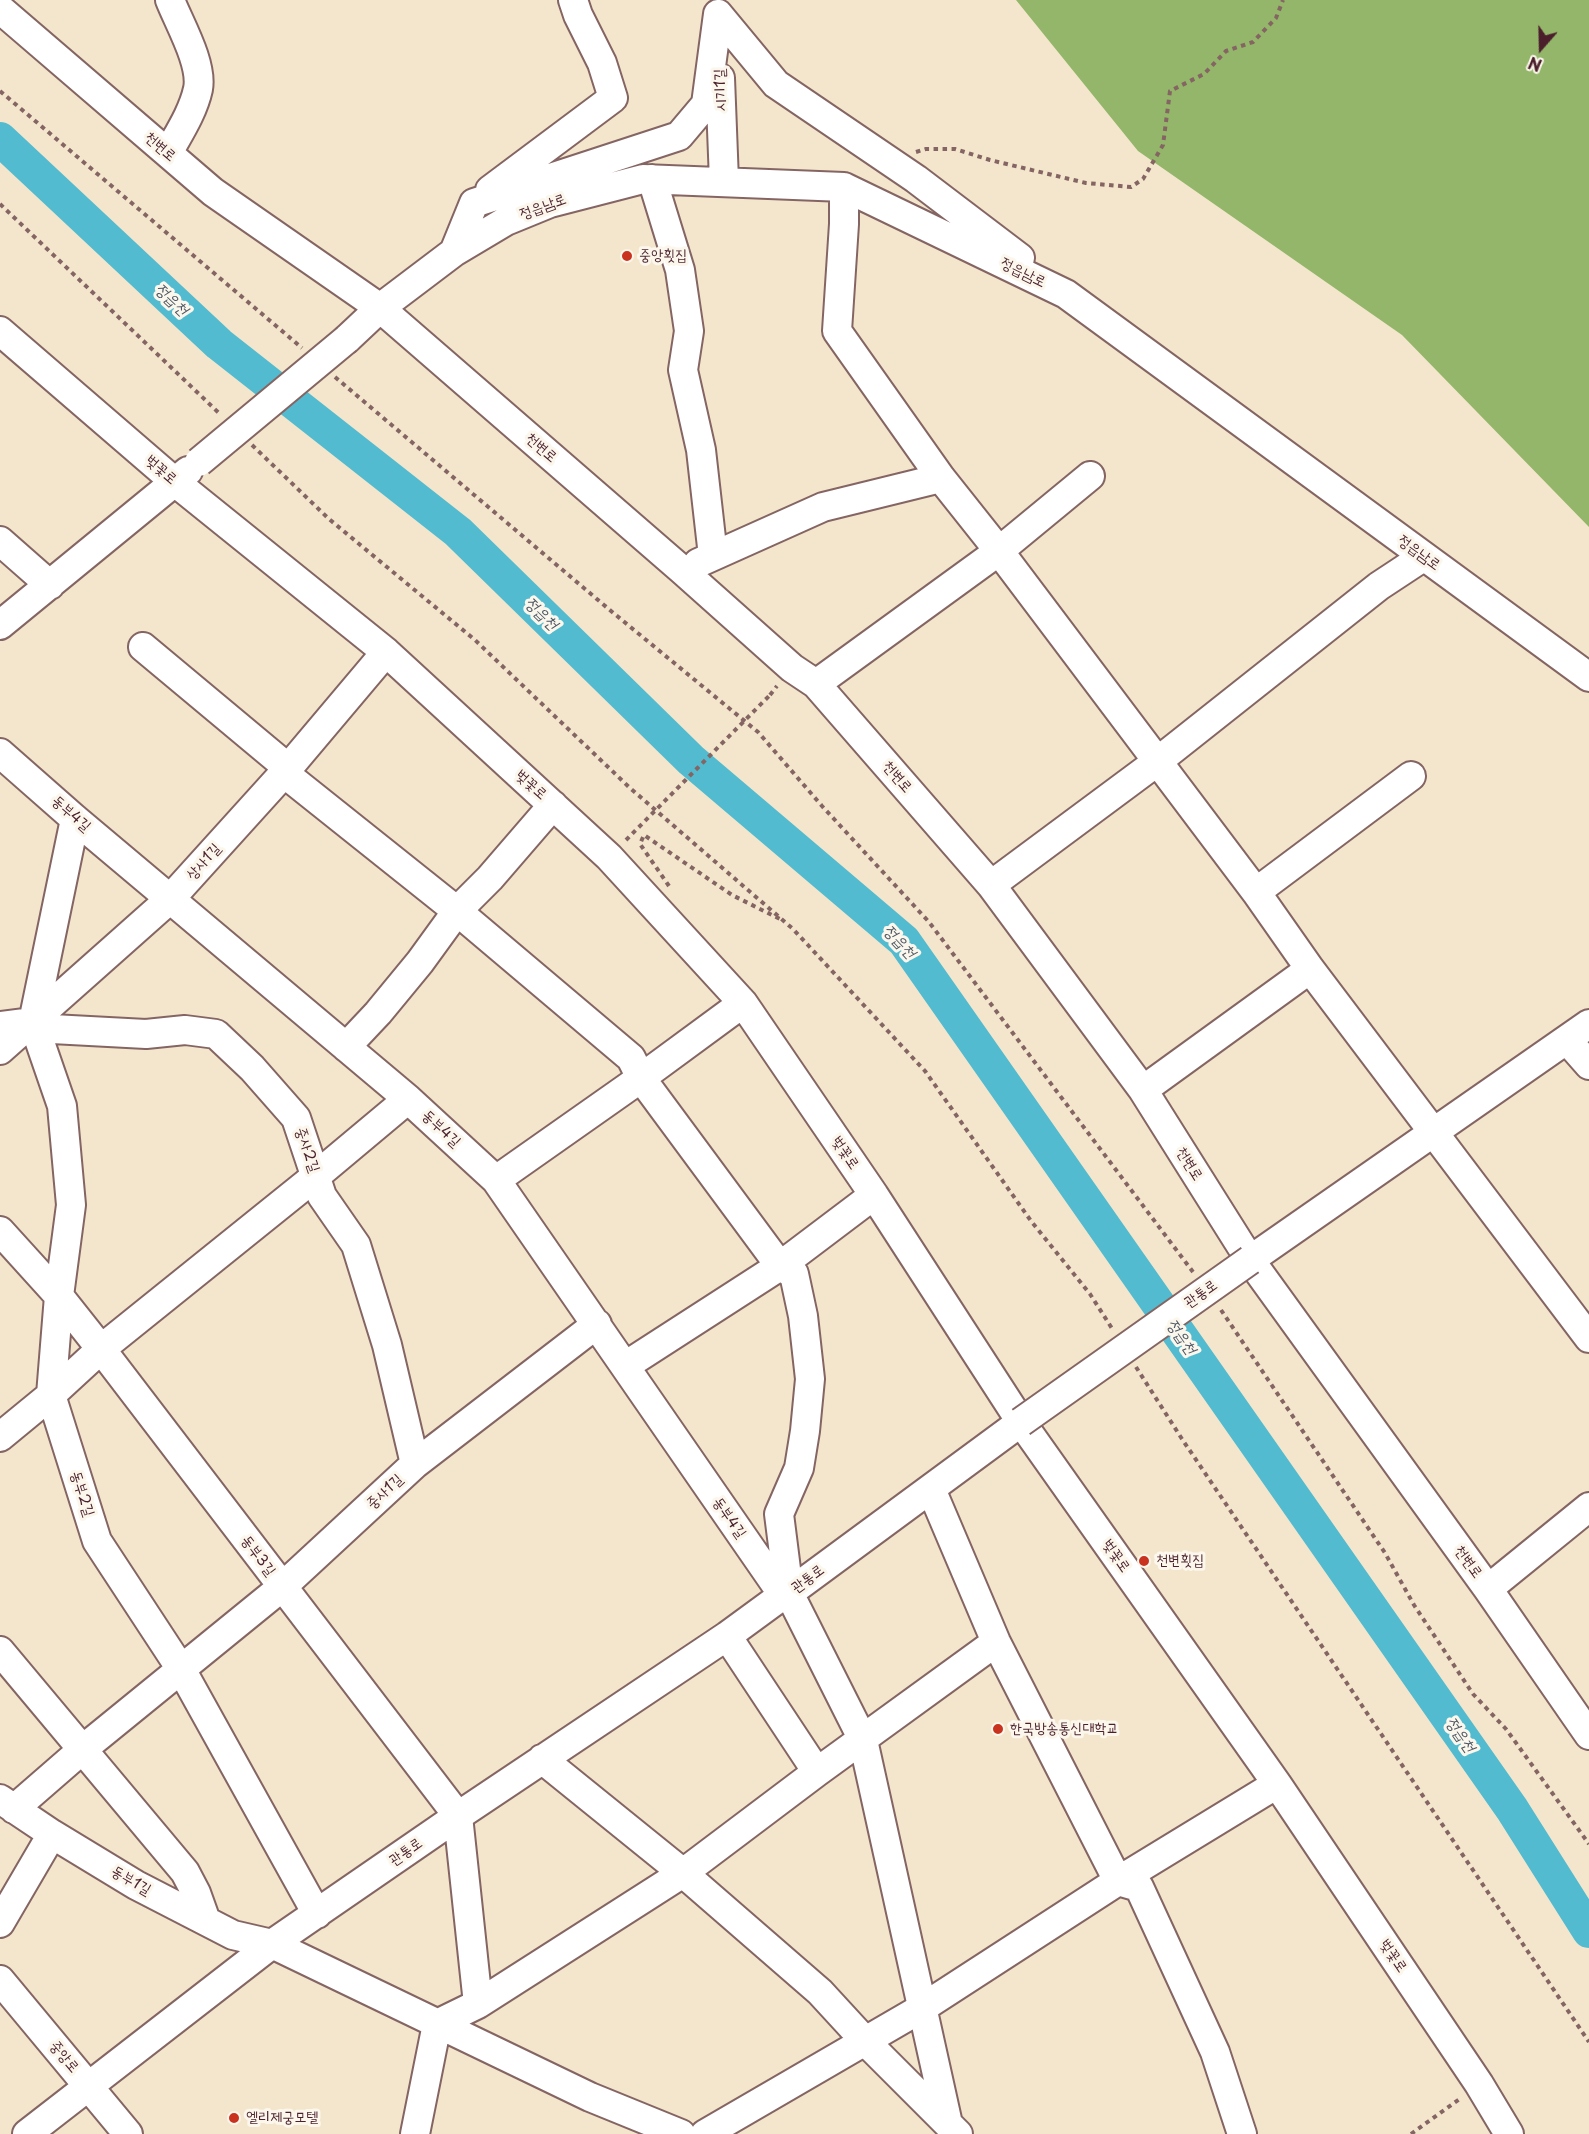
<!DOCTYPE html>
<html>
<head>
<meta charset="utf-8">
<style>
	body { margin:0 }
	#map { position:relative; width:1589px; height:2134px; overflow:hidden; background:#f3e6cc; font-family:"Playpen Sans",sans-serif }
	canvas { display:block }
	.north { position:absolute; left:1511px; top:18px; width:60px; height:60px; -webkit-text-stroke:4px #fbf7ec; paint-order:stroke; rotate:200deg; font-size:16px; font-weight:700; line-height:24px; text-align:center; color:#4a1f2b }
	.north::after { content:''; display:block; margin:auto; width:21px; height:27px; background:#4a1f2b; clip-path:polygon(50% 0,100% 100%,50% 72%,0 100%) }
</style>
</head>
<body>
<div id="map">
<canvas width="1589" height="2134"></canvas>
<div class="north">N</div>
</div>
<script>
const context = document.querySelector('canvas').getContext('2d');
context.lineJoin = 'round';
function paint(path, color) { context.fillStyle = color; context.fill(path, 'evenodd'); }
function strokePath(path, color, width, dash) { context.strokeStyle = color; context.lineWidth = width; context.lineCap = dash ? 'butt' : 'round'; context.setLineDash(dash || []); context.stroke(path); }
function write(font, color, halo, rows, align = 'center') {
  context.font = font + ' "Playpen Sans","Poor Story",sans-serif'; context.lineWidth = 6; context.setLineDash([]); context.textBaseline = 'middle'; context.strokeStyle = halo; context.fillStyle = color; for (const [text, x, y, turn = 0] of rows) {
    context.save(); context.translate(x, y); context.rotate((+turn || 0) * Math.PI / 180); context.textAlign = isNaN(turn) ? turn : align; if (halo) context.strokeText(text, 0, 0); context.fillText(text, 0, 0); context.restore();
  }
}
paint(new Path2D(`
	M1016 0H1589V527L1402 335 1138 151Z`), '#94b66a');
strokePath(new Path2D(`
	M0 139 219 344 458 532 691 760 904 941 1512 1809 1589 1931`), '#52bbcf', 34);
const minor = new Path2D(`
	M0 9 213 192 380 308 682 570 792 668 816 684 991 885 1143 1090 1250 1260 1488 1589 1589 1735
	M718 14 776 84 916 179 1020 258
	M720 78 724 181
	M168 153C179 133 193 112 198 89 203 64 179 23 170 0
	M652 179 680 270 689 331 683 370 701 450 713 556
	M844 187V224L837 331 941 478 999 551 1256 892 1310 969 1589 1338
	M490 190 613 98 602 63 578 15 573 0
	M454 252 474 203 679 136 706 104 718 14
	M0 331 175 482 386 652 609 857 743 1003 874 1195 1021 1422 1277 1784 1479 2084 1509 2134
	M347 339 380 308 454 252 506 221 550 203 643 179 844 187 1066 294 1589 677
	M0 541 50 585
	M698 563 823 507 941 478
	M0 625 188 471
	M143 647 288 768
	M816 684 999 551 1090 476
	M0 753 75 819 408 1099 496 1180 783 1595
	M284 773 457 911 631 1058 641 1078 780 1266 625 1366
	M991 885 1158 761 1379 586 1423 557
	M1256 892 1411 776
	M33 1022 62 1106 71 1205 59 1296 51 1395 97 1541 181 1669 317 1914
	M33 1022 75 819
	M0 1026 33 1022 52 1029 146 1034 185 1030 216 1034 252 1068 296 1118 322 1196 356 1245 387 1345 415 1464
	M1567 1040 1589 1065
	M346 1047 378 1013 420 962 457 911 490 878 553 805
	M0 1050 170 899 284 773 386 652
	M1143 1090 1310 969
	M496 1180 641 1078 743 1003
	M874 1195 780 1266 794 1274 803 1316 810 1379 805 1431 799 1468 779 1514 789 1593 863 1740 948 2124 958 2134
	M0 1231 59 1296 101 1349 458 1816 478 2004 437 2024 415 2134
	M1250 1260 1589 1024
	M0 1437 51 1395 101 1349 316 1176 408 1099
	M931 1489 996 1642 1118 1881 1139 1887 1215 2052 1242 2134
	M1488 1589 1589 1507
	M727 1636 817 1772
	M0 1651 185 1872 196 1893 206 1921
	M542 1759 683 1873 820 1992 866 2042 948 2124
	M0 1799 52 1834 136 1885 233 1935 272 1944 590 2097 681 2134
	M14 1809 83 1749 282 1587 415 1464 597 1324
	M0 1923 52 1834
	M0 1980 128 2134
	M478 2004 683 1873 817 1772 996 1642
	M27 2134 272 1944 458 1816 727 1636 783 1595 789 1593 1021 1422
	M705 2134 922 2008 1118 1881 1277 1784`);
strokePath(minor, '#856563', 32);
strokePath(new Path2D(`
	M0 91 302 348
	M916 152 926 149H955L990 160 1086 183 1131 187 1143 179 1163 145 1170 91 1204 74 1226 51 1253 42 1276 18 1283 0
	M0 204 221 415
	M335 377 611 611 758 732 822 806 929 922 1193 1272
	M252 445 329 519 475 640 630 788 793 929 925 1071 1031 1221 1090 1294 1113 1330
	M770 695 777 686
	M669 886 640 844 644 835 732 895 780 919
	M1221 1310 1385 1553 1414 1605 1473 1694 1506 1729 1589 1844
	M1136 1367 1182 1439 1589 2042
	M1411 2134 1461 2098`), '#856563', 4, [4.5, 4.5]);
strokePath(minor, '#fff', 28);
const minorBridge = new Path2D(`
	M199 462 347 339
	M1021 1422 1250 1260`);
strokePath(minorBridge, '#856563', 32, []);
strokePath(new Path2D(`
	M626 840 770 695`), '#856563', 4, [4.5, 4.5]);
strokePath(minorBridge, '#fff', 28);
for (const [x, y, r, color] of [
	[627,256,6,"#c8321e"],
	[1144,1561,6,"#c8321e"],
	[998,1729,6,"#c8321e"],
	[234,2118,6,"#c8321e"]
]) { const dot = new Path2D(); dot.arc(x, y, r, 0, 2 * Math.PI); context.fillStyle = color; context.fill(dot); strokePath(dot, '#fbf7ec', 2); }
write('15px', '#4a1f2b', '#fbf7ec', [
	["시기1길",721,90,-92],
	["천변로",160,147,41],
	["정읍남로",543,207,-20],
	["정읍남로",1023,273,26],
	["천변로",541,448,41],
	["벚꽃로",161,470,41],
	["정읍남로",1419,553,36],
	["천변로",897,777,49],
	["벚꽃로",531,785,42],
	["동부4길",71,814,41],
	["상사1길",204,862,-48],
	["동부4길",441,1129,43],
	["중사2길",307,1150,71],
	["벚꽃로",845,1153,56],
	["천변로",1189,1164,58],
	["관통로",1201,1294,-35],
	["중사1길",385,1492,-43],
	["동부2길",82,1494,72],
	["동부4길",729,1518,55],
	["동부3길",258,1556,53],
	["벚꽃로",1116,1556,55],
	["천변로",1468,1562,54],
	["관통로",808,1579,-36],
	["관통로",406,1852,-35],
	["동부1길",131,1881,30],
	["벚꽃로",1393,1956,56],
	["중앙로",64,2057,50]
]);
write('15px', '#4a1f2b', '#fbf7ec', [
	["중앙횟집",639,256],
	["천변횟집",1156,1561],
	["한국방송통신대학교",1010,1729],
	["엘리제궁모텔",246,2118]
], 'left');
write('italic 16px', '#4d5664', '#fbf7ec', [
	["정읍천",171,300,43],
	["정읍천",541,614,44],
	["정읍천",899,942,47],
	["정읍천",1181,1337,55],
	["정읍천",1460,1735,55]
]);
</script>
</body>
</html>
